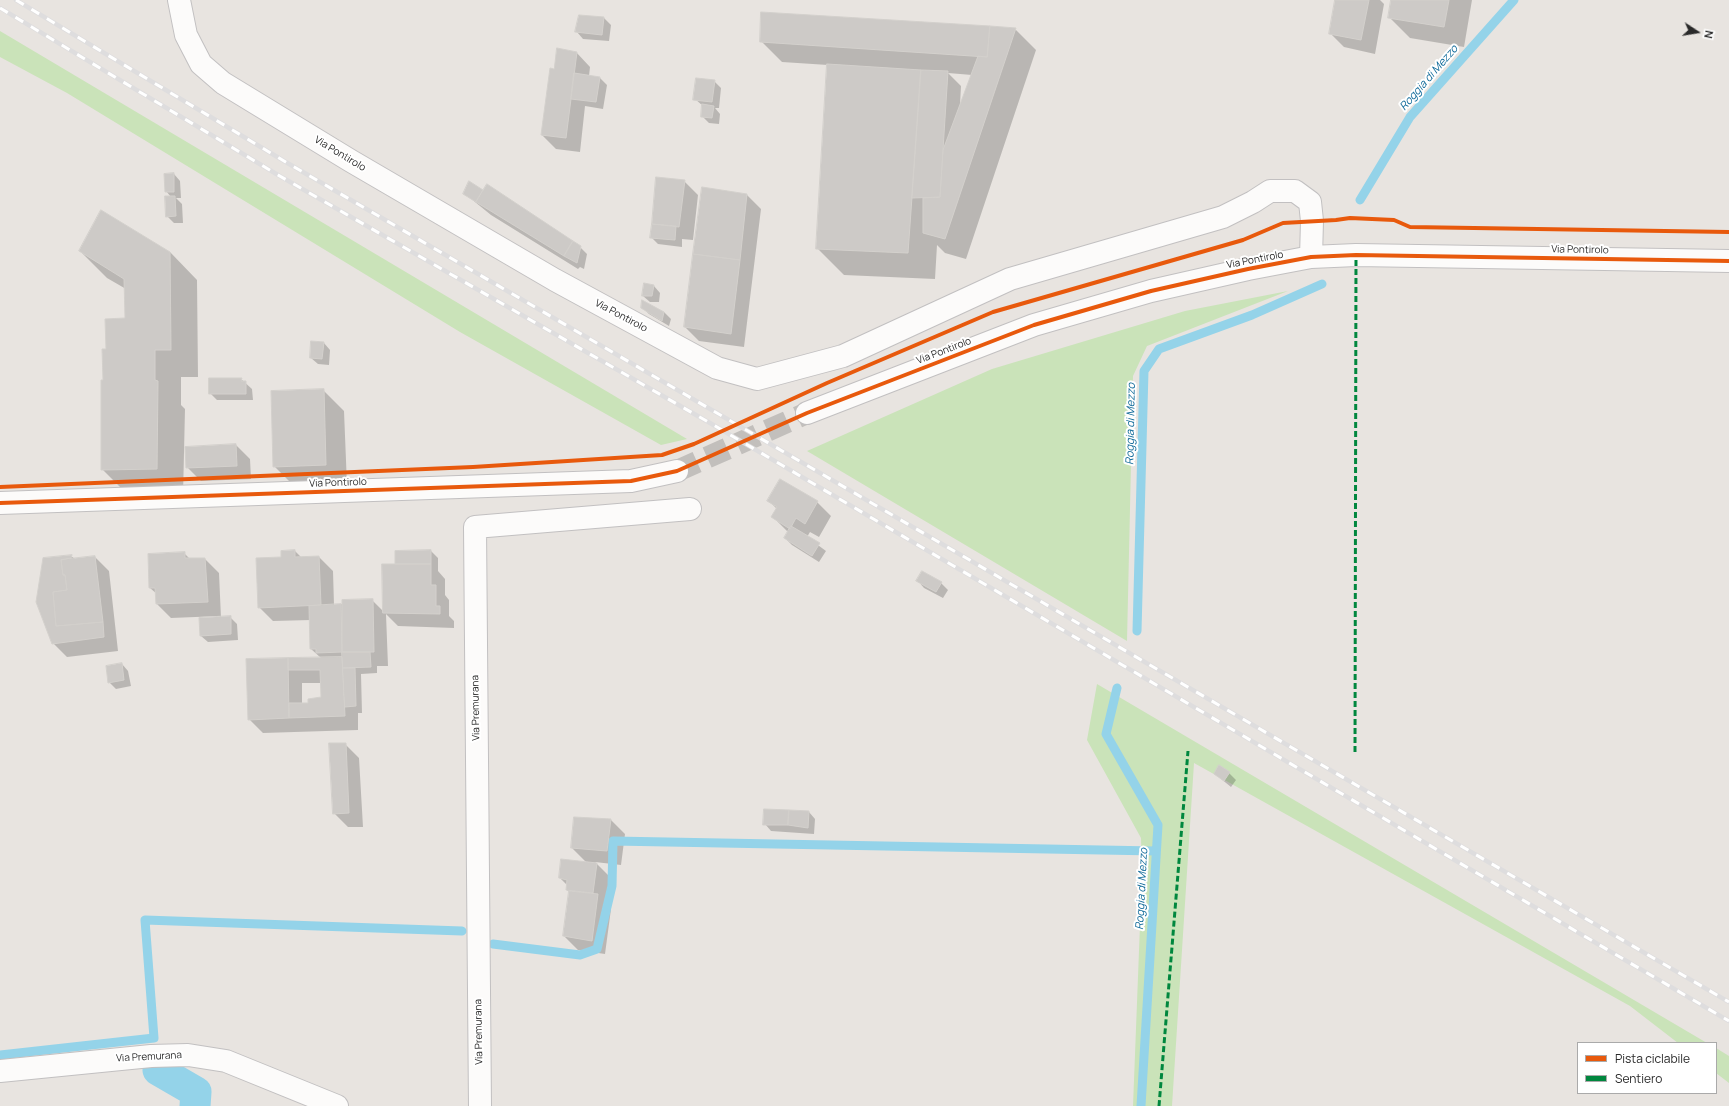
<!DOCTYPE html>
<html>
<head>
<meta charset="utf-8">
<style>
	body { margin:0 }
	#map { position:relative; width:1729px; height:1106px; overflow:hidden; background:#e8e4e0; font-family:Manrope,sans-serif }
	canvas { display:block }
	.legend { position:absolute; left:1577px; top:1042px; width:140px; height:52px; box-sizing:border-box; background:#fff; border:1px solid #aaa; margin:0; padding:5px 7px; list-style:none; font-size:12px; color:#2a2a2a }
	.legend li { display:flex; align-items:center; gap:8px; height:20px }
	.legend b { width:20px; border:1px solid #aaa }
	.north { position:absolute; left:1677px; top:12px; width:40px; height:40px; -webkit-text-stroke:3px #fff; paint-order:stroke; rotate:102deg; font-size:11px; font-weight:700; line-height:16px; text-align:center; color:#2a2a2a }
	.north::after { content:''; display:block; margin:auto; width:14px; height:18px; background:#2a2a2a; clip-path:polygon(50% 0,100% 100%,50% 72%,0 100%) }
</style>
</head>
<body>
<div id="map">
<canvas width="1729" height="1106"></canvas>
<ul class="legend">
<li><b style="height:5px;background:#e8590c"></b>Pista ciclabile</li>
<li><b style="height:5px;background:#00873e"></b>Sentiero</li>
</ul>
<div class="north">N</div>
</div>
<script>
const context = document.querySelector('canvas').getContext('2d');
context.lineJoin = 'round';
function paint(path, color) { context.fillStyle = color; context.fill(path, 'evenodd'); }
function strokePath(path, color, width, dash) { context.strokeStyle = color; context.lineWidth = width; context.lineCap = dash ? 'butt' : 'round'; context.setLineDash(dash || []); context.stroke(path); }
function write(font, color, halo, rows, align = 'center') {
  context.font = font + ' Manrope,sans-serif'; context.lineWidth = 4; context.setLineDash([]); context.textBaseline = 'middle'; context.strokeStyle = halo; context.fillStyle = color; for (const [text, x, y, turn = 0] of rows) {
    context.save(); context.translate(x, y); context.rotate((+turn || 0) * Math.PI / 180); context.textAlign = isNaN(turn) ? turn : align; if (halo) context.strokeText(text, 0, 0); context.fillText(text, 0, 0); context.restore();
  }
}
paint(new Path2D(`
	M0 31 687 439 661 445 460 332 67 93 0 57Z
	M1288 291 1147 346 1133 376 1127 641 807 451 992 369 1185 311Z
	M1097 684 1707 1043H1678L1630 1006 1194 763 1172 1106H1133L1142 873 1141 838 1087 740Z
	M1716 1048 1729 1056V1083L1716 1073Z`), '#cae3b9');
paint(new Path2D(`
	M1336 0H1380L1384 4 1375 54 1344 47 1330 33Z
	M1392 0H1472L1464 47 1410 38 1389 17Z
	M579 16 604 18 611 25 609 41 583 39 577 32Z
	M1015 29 1036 50 966 259 945 253 937 245 935 279 844 275 817 248 828 65 782 62 761 41ZM948 73 972 75 960 105 961 86Z
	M576 52 590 67 589 76 600 78 607 85 603 109 585 106 580 152 556 149 542 135 555 70Z
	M714 81 721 88 719 108H715L720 114 719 124 709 123 702 116 703 106 695 99Z
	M174 174 180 181 181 198H176L182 204 183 223H174L167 216 171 197 166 191Z
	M684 181 698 195 693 240 682 239V247L658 244 651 237Z
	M469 183 580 247 587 254 584 269 580 267 578 269 491 215 464 193Z
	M747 195 761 209 744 347 699 341 685 327Z
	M80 251 170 252 197 280 198 377H181V405L185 409 183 496H129L102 469 104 381 107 350 126 319V289L107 278Z
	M654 286 660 293 659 302H650L643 296Z
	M642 307 664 312 671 319 669 326 649 314Z
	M324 343 330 350 329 365 318 364 311 358Z
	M241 379 252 389 253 400H217L210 393Z
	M323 390 344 411 347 485 295 487 274 466Z
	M236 445 250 459 251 479 201 481 187 467 186 448Z
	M769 501 817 502 831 516 819 537 810 532 807 537 826 551 819 562 792 545 785 538 788 532 773 517 777 509Z
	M295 551 301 557H319L333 571 334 605 372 600 384 612 398 565 431 551 438 558V571L445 579V595L449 600V616L454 621V628L398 626 386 614 388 666H377V673L361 674 362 713H358V730L263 733 249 719 247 660 321 658 311 649V620L273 621 259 607 282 558ZM302 683H322L323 698 309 704H302Z
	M184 553 190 559H205L219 573 221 618 230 617 237 624 238 640 208 642 201 636 220 616 171 618 157 604V594L150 588Z
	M71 556 75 559 95 557 109 571 118 651 67 657 53 643 44 559Z
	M918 581 941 583 948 590 943 598 924 588Z
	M122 664 128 671 131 686 116 689 109 682Z
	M345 744 359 758 363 827H348L334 813Z
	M1229 773 1236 780 1231 787 1215 774Z
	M809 812 815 819 814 834 771 831 765 824Z
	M611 820 625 834 621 865 595 862 611 878 607 905 611 909 605 954 578 950 564 936 570 893 567 890V885L560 878 587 863 572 848Z`), '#0003');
strokePath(new Path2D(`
	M1360 200 1410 117 1514 0
	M1137 631 1144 371 1159 349 1252 315 1322 284
	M1117 688 1106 734 1158 825 1141 1106
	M493 944 580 955 597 949 612 886 613 841 1156 851
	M0 1055 154 1038 145 920 462 931`), '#94d3e9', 9);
strokePath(new Path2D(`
	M158 1070 196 1092 195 1106`), '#94d3e9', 31);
const building = new Path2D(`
	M1335 0H1369L1361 40 1329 34Z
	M1391 0H1449L1444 27 1388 18Z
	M761 12 990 26 987 57 760 42Z
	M579 15 604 17 602 35 575 32Z
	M990 26 1016 28 945 239 923 233V198L940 197 943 150 978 56 987 57Z
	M557 48 577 52 566 138 541 135 550 68 554 69Z
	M827 64 921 70 908 253 816 249Z
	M921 70 948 71 940 197 912 198Z
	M574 73 600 77 596 102 571 99Z
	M696 78 715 80 712 102 693 100Z
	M702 104 714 106 712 118 701 117Z
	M174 173V192H165L164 174Z
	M656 177 685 180 679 227 652 224Z
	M469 181 483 190 476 202 463 194Z
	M487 184 573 241 564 256 476 202Z
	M702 187 747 194 740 260 693 254Z
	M165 196H175L176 216 166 217Z
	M101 210 170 252 171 350H155V380L158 381 157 469 101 470V380H103L102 349H106L105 319 125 318 124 279 79 251Z
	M652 224 676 226 675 240 650 238Z
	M573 241 581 246 577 263 564 256Z
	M693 254 740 260 731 334 684 327Z
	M644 283 654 285 652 296H642Z
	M642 300 664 312 662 321 641 308Z
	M311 341 324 342 322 359 310 358Z
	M209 378H242L241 381H246V394H209Z
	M324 389 326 465 273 467 271 391Z
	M236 444 237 466 186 468 185 447Z
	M780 479 818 501 805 524 796 518 790 529 771 517 777 507 767 501Z
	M791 526 820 543 812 556 784 538Z
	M295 550V557L319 556 321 605 258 608 256 558 281 557V551Z
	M431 550V564H395V551Z
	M185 552V558H205L208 602 156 604 155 588H149L148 554Z
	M72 555 71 558 61 560 63 575H65L67 590 53 592 56 626 103 622 104 637 52 644 36 602 43 558Z
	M95 556 103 622 56 626 53 592 67 590 65 575H63L61 560Z
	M382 564H431V585H436V606H440V614L383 613Z
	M922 571 942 582 936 592 916 581Z
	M373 599 374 652H342V600Z
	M341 604 342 652 316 653V649H310L309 606Z
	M231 616V634L200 636 199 618Z
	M342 652H370L371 667 343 668Z
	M342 657 345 716 289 718V703H308V699L321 697 320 670H288V658Z
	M288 658 289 718 248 720 246 659Z
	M122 663 124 680 108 683 106 666Z
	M343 668H355L356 706 345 707Z
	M329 743H346L349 813 333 814Z
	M1219 765 1230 772 1224 781 1214 774Z
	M764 809 789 810 788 825H763Z
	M789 810 809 811 808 828 788 825Z
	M574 817 611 819 607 851 571 848Z
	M561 859 597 863 593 893 566 890 567 880 559 878Z
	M569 891 598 894 592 941 563 936Z`);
paint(building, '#cdcac7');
strokePath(building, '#d3d0cc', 1);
strokePath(new Path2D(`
	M677 471 807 413`), '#c2bfbc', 22, [22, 11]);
const minor = new Path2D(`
	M179 0 186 35 201 64 223 83 351 161 555 280 717 368 757 379 843 356 1010 279 1223 217 1253 202 1270 191H1295L1310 202 1312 221 1311 257
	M807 413 1034 325 1151 291 1248 269 1311 257 1356 255 1729 261
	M0 503 631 481 677 471
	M0 1071 151 1056 188 1055 226 1061 337 1106
	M480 1106 475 527 690 509`);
strokePath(minor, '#c2c0c1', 24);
strokePath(minor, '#fcfbfa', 22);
const rail = new Path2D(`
	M16 0 284 161 1729 1002
	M0 8 278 175 710 423 1729 1021`);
strokePath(rail, '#deddde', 4.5);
strokePath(rail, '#fff', 3, [9]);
strokePath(new Path2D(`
	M1355 752 1356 255
	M1159 1106 1188 751`), '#00873e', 3, [6, 3]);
strokePath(new Path2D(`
	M0 487 473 467 662 455 694 444 827 383 993 312 1243 240 1283 223 1336 220 1350 218 1394 220 1410 227 1729 232
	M0 503 631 481 677 471 807 413 1034 325 1151 291 1248 269 1311 257 1356 255 1729 261`), '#e8590c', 4);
write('10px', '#2a2a2a', '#fff', [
	["Via Pontirolo",340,154,31],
	["Via Pontirolo",1580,250,1],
	["Via Pontirolo",1255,260,-11],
	["Via Pontirolo",621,316,28],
	["Via Pontirolo",944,351,-21],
	["Via Pontirolo",338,483,-2],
	["Via Premurana",476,708,-91],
	["Via Premurana",479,1032,-91],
	["Via Premurana",149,1057,-3]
]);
write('italic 11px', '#0e6999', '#fff', [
	["Roggia di Mezzo",1429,78,-49],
	["Roggia di Mezzo",1131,424,-89],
	["Roggia di Mezzo",1142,889,-87]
]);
</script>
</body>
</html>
